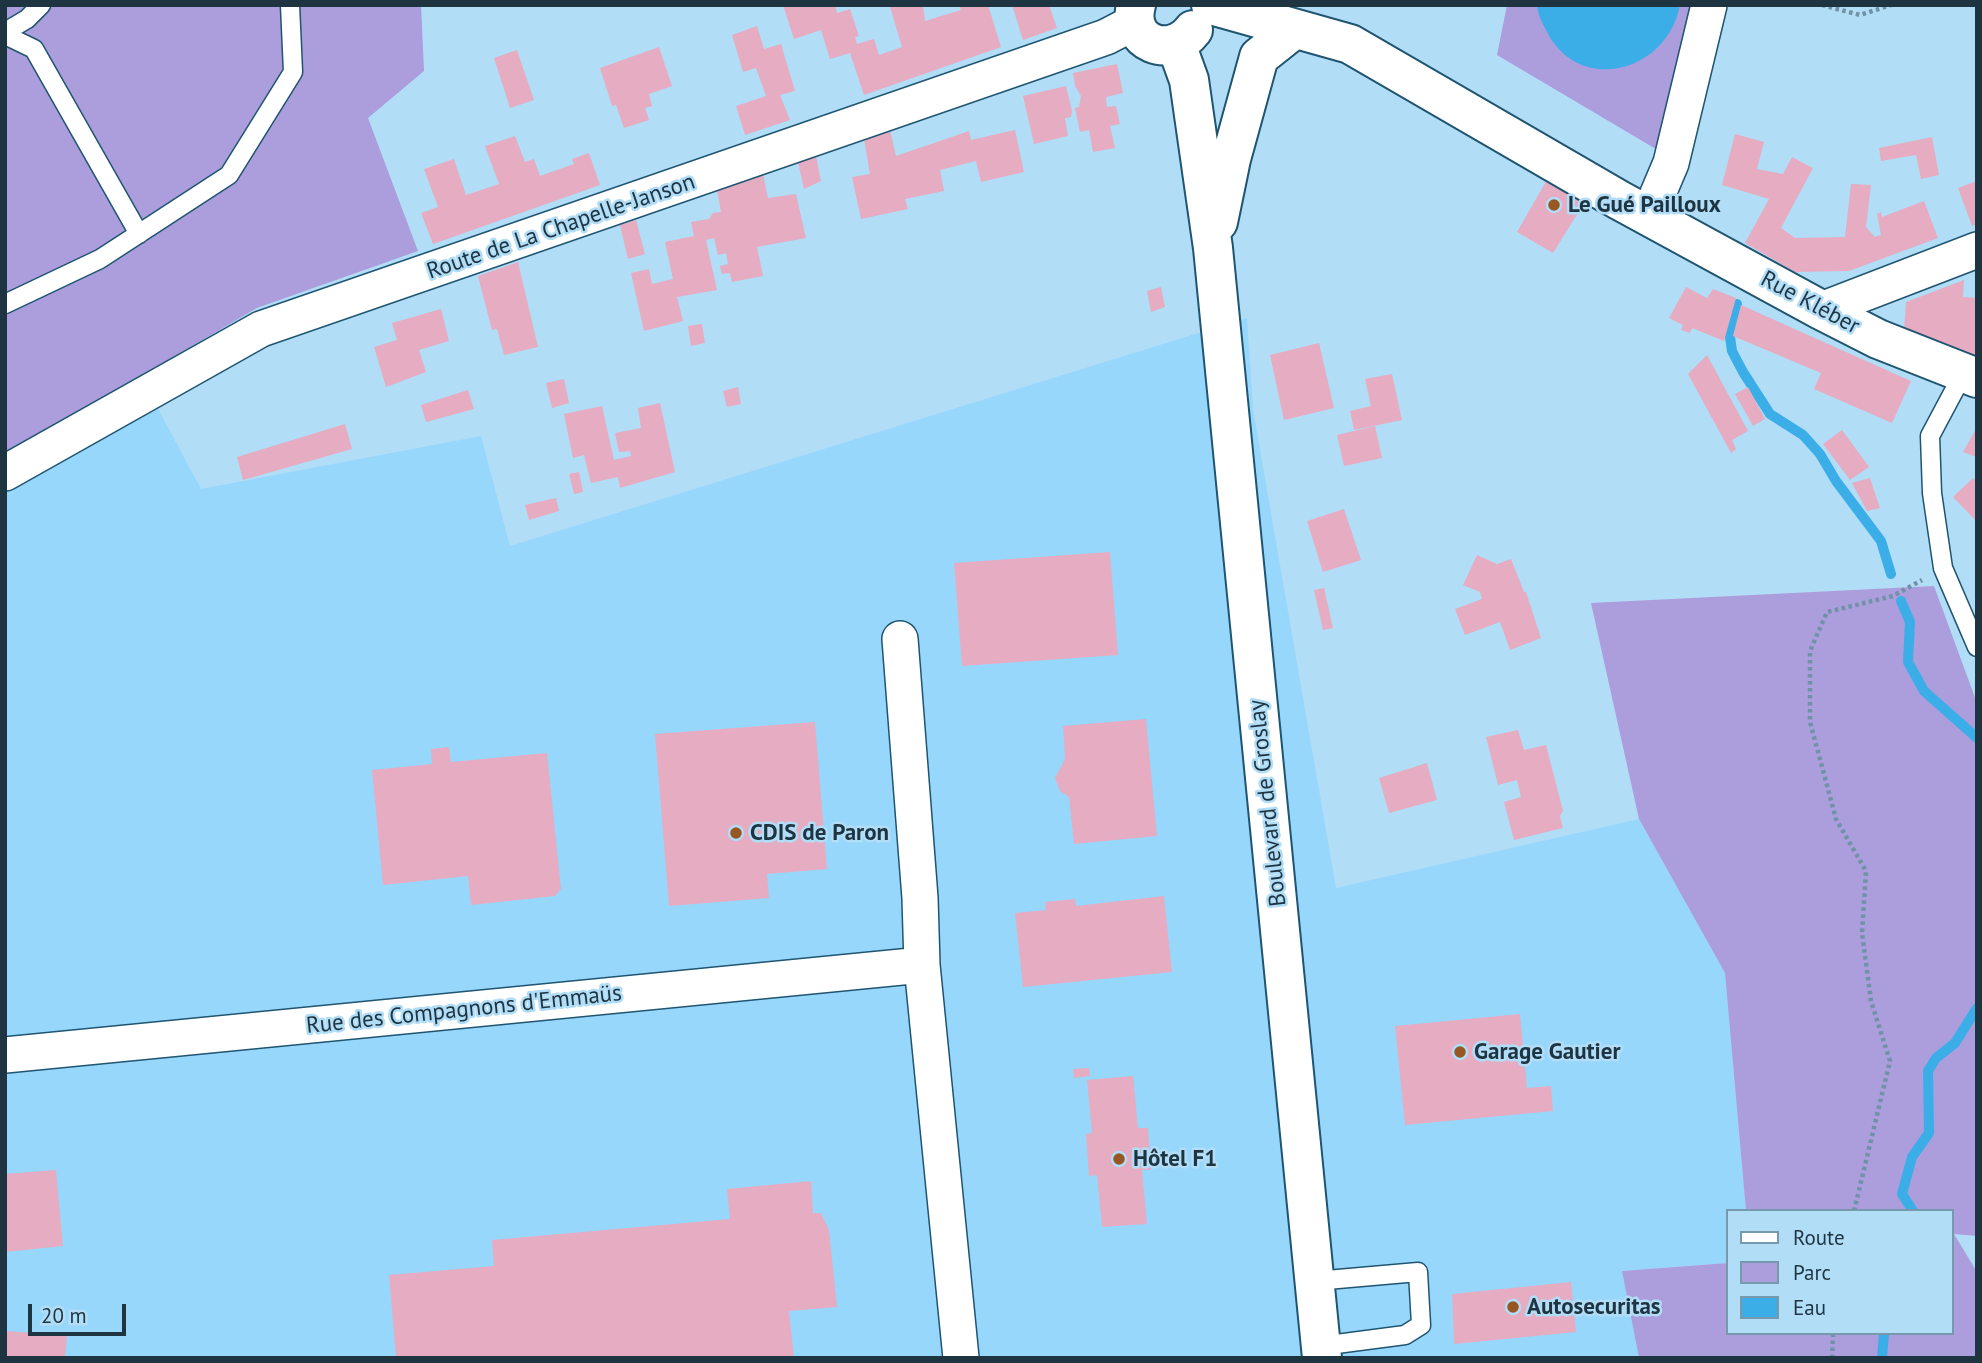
<!DOCTYPE html>
<html>
<head>
<meta charset="utf-8">
<style>
	body { margin:0 }
	#map { position:relative; width:1982px; height:1363px; overflow:hidden; background:#b1ddf7; font-family:"PT Sans",sans-serif }
	canvas { display:block }
	.frame { position:absolute; inset:0; border:7px solid #1e3441; pointer-events:none }
	.legend { position:absolute; left:1726px; top:1209px; width:228px; height:126px; box-sizing:border-box; background:#b1ddf7; border:2px solid #7699ae; margin:0; padding:9px 12px; list-style:none; font-size:21px; color:#1e3441 }
	.legend li { display:flex; align-items:center; gap:14px; height:35px }
	.legend b { width:35px; border:2px solid #7699ae }
	.scale { position:absolute; left:28px; top:1304px; width:98px; height:32px; box-sizing:border-box; border:4px solid #1e3441; border-top:0; padding-left:9px; font-size:21px; line-height:24px; white-space:nowrap; color:#1e3441; -webkit-text-stroke:5px #b1ddf7; paint-order:stroke }
</style>
</head>
<body>
<div id="map">
<canvas width="1982" height="1363"></canvas>
<div class="frame"></div>
<ul class="legend">
<li><b style="height:9px;background:#fff"></b>Route</li>
<li><b style="height:19px;background:#ac9ddd"></b>Parc</li>
<li><b style="height:19px;background:#3baee8"></b>Eau</li>
</ul>
<div class="scale">20 m</div>
</div>
<script>
const context = document.querySelector('canvas').getContext('2d');
context.lineJoin = 'round';
function paint(path, color) { context.fillStyle = color; context.fill(path, 'evenodd'); }
function strokePath(path, color, width, dash) { context.strokeStyle = color; context.lineWidth = width; context.lineCap = dash ? 'butt' : 'round'; context.setLineDash(dash || []); context.stroke(path); }
function write(font, color, halo, rows, align = 'center') {
  context.font = font + ' "PT Sans",sans-serif'; context.lineWidth = 5; context.setLineDash([]); context.textBaseline = 'middle'; context.strokeStyle = halo; context.fillStyle = color; for (const [text, x, y, turn = 0] of rows) {
    context.save(); context.translate(x, y); context.rotate((+turn || 0) * Math.PI / 180); context.textAlign = isNaN(turn) ? turn : align; if (halo) context.strokeText(text, 0, 0); context.fillText(text, 0, 0); context.restore();
  }
}
paint(new Path2D(`
	M1247 318 1253 409 1336 888 1639 819 1725 973 1746 1211H1728V1263L1622 1271 1639 1358H5V456L141 377 201 489 481 436 510 546Z`), '#98d7fc');
paint(new Path2D(`
	M5 5H421L424 71 368 118 418 251 257 308 5 456Z
	M1507 5H1704L1666 155 1497 55Z
	M1934 586 1977 703V1236L1954 1234 1977 1272V1358H1639L1622 1271 1728 1263V1333H1952V1211H1746L1725 973 1639 819 1591 603Z`), '#ac9ddd');
paint(new Path2D(`
	M1537 5H1680C1667 73 1578 96 1546 30 1542 22 1538 15 1537 5Z`), '#3baee8');
strokePath(new Path2D(`
	M1737 304 1730 337 1732 351 1743 372 1770 414 1803 435 1820 454 1836 481 1881 541 1891 574
	M1901 601 1910 622 1908 662 1924 691 1977 738
	M1913 1211 1902 1194 1912 1157 1929 1133 1928 1071 1936 1058 1955 1043 1977 1008
	M1882 1358 1884 1333`), '#3baee8', 10);
paint(new Path2D(`
	M783 5H835L837 13 850 9 859 36 855 37 857 44 874 39 879 55 902 47 890 7 923 5 925 21 961 10 959 5H988L1001 47 864 95 850 53 830 59 821 30 794 39Z
	M1012 5H1049L1057 28 1023 40Z
	M757 26 764 49 781 44 795 91 780 95 790 120 745 135 736 106 766 96 756 68 743 72 732 35Z
	M659 47 672 86 649 94 652 106 645 108 649 120 624 128 616 105 612 106 600 68Z
	M517 50 534 100 510 108 494 58Z
	M1117 64 1123 93 1106 97 1107 107 1116 106 1120 124 1110 126 1115 148 1093 152 1089 130 1080 132 1075 108 1079 107 1081 96 1075 86 1073 73Z
	M1066 86 1072 111 1071 117 1065 118 1068 136 1034 144 1023 96Z
	M890 130 896 156 969 131 971 140 1015 130 1024 172 981 182 976 161 940 170 944 191 905 199 908 209 861 219 852 177 870 174 864 139Z
	M1735 134 1764 142 1757 169 1783 174 1792 157 1813 168 1781 228 1795 238 1845 237 1851 184 1871 185 1866 227 1875 237 1881 235 1877 214 1881 212 1882 217 1924 201 1938 238 1849 271 1795 272 1745 243 1769 199 1722 185Z
	M515 136 525 162 534 159 540 176 574 164 572 159 589 153 600 185 433 244 421 213 438 207 424 169 454 159 466 195 499 184 485 146Z
	M1932 137 1939 175 1921 179 1916 155 1881 161 1879 148Z
	M816 156 821 181 804 189 798 162Z
	M763 174 768 198 796 194 806 238 757 247 763 276 732 282 730 273 722 274 720 266 728 264 726 253 718 255 714 238 706 240 717 290 677 297 683 321 644 331 631 273 649 269 652 284 673 279 665 242 694 236 691 222 709 219 713 213 721 212 717 190Z
	M1548 178 1586 200 1553 253 1517 232Z
	M1977 181V224L1972 226 1958 188Z
	M636 220 645 254 628 259 620 225Z
	M518 262 538 347 504 355 497 329 492 330 478 276Z
	M1964 280 1963 297 1977 298V362L1904 331 1906 302Z
	M1161 287 1165 307 1151 312 1147 291Z
	M1686 287 1707 298 1713 289 1736 298 1724 341 1692 328 1690 333 1681 330 1683 325 1669 318Z
	M1741 305 1911 381 1892 423 1814 389 1821 373 1733 336Z
	M441 309 449 341 419 350 426 372 386 387 374 347 397 340 392 323Z
	M702 324 705 343 691 346 688 326Z
	M1319 343 1334 408 1284 420 1270 355Z
	M1707 355 1748 431 1732 440 1736 449 1731 453 1688 374Z
	M1392 374 1402 420 1354 430 1350 411 1371 406 1365 379Z
	M564 379 569 403 552 408 546 383Z
	M738 387 741 404 727 407 723 391Z
	M1748 387 1765 419 1753 426 1735 394Z
	M468 390 474 409 426 422 421 405Z
	M660 403 675 472 620 488 618 477 591 483 584 455 573 458 564 414 602 406 614 460 631 456 630 451 619 452 615 433 641 428 638 408Z
	M345 424 352 449 243 480 237 457Z
	M1375 426 1382 458 1344 466 1337 435Z
	M1977 427V457L1963 452Z
	M1842 430 1869 467 1850 480 1823 444Z
	M579 472 583 492 574 494 569 474Z
	M1870 478 1880 508 1867 511 1852 483Z
	M1973 478 1977 482V522L1953 497Z
	M556 498 559 511 529 520 525 505Z
	M1344 509 1361 560 1323 572 1307 521Z
	M1110 552 1118 655 962 666 954 563Z
	M1477 555 1497 564 1511 559 1524 592H1526L1541 638 1510 650 1500 622 1465 635 1455 609 1482 599 1480 592 1463 585Z
	M1324 588 1333 628 1323 630 1314 590Z
	M1146 719 1157 836 1074 844 1069 797 1060 791 1055 778 1065 759 1063 726Z
	M815 722 827 869 767 874 769 898 669 906 655 734Z
	M1518 730 1524 750 1546 745 1563 811 1560 816 1563 828 1514 840 1504 802 1521 797 1517 780 1498 785 1486 737Z
	M449 747 451 762 547 753 561 889 555 896 471 905 468 876 383 885 372 770 432 764 431 749Z
	M1427 763 1437 800 1389 813 1379 778Z
	M1164 896 1172 972 1023 987 1015 913 1046 910 1045 902 1075 899 1076 906Z
	M1520 1014 1527 1088 1551 1086 1553 1111 1405 1125 1395 1026Z
	M1089 1068 1090 1076 1074 1078 1073 1069Z
	M1133 1076 1138 1128H1148L1151 1170H1142L1147 1224 1102 1227 1097 1175 1089 1176 1086 1134 1092 1133 1087 1080Z
	M56 1170 63 1246 5 1252V1174Z
	M811 1181 813 1213H821L829 1230 837 1307 789 1311 794 1358H396L389 1275 494 1266 492 1240 730 1219 727 1189Z
	M1571 1282 1576 1332 1454 1344 1452 1294Z
	M5 1331 67 1335 65 1358H5Z`), '#e6acc1');
const lane = new Path2D(`
	M5 32 27 19 41 5
	M5 35 34 49 139 234
	M5 304 100 259 229 175 293 72 290 5
	M1963 374 1930 436 1932 493 1943 568 1977 647
	M1315 1281 1418 1272 1421 1325 1405 1335 1321 1346`);
const street = new Path2D(`
	M1649 215 1671 163 1709 5
	M1821 310 1977 250
	M5 473 261 329 1106 37 1135 22
	M900 639 920 898 922 965 961 1358
	M5 1055 922 965`);
const secondary = new Path2D(`
	M1136 5C1126 43 1170 60 1193 30
	M1211 5 1350 44 1619 200 1821 310 1878 339 1977 378
	M1176 44 1189 80 1213 248 1322 1358
	M1218 222 1231 159 1259 57 1293 30`);
strokePath(lane, '#1f5571', 21);
strokePath(street, '#1f5571', 38);
strokePath(secondary, '#1f5571', 42);
strokePath(new Path2D(`
	M1822 5 1860 15 1891 5
	M1854 1211 1890 1061 1871 1001 1862 933 1866 871 1836 819 1810 722V651L1827 612 1893 596 1922 580
	M1832 1358 1833 1333`), '#7092a7', 4.5, [3.5, 3.5]);
strokePath(lane, '#fff', 18);
strokePath(street, '#fff', 35);
strokePath(secondary, '#fff', 38);
for (const [x, y, r, color] of [
	[1554,205,7,"#985623"],
	[736,833,7,"#985623"],
	[1460,1052,7,"#985623"],
	[1119,1159,7,"#985623"],
	[1513,1307,7,"#985623"]
]) { const dot = new Path2D(); dot.arc(x, y, r, 0, 2 * Math.PI); context.fillStyle = color; context.fill(dot); strokePath(dot, '#b1ddf7', 2.5); }
write('bold 23px', '#1e3441', '#b1ddf7', [
	["Le Gué Pailloux",1568,205],
	["CDIS de Paron",750,833],
	["Garage Gautier",1474,1052],
	["Hôtel F1",1133,1159],
	["Autosecuritas",1527,1307]
], 'left');
write('23px', '#1e3441', '#b1ddf7', [
	["Route de La Chapelle-Janson",561,227,-19],
	["Rue Kléber",1810,303,28],
	["Boulevard de Groslay",1268,803,-96],
	["Rue des Compagnons d'Emmaüs",464,1010,-6]
]);
</script>
</body>
</html>
